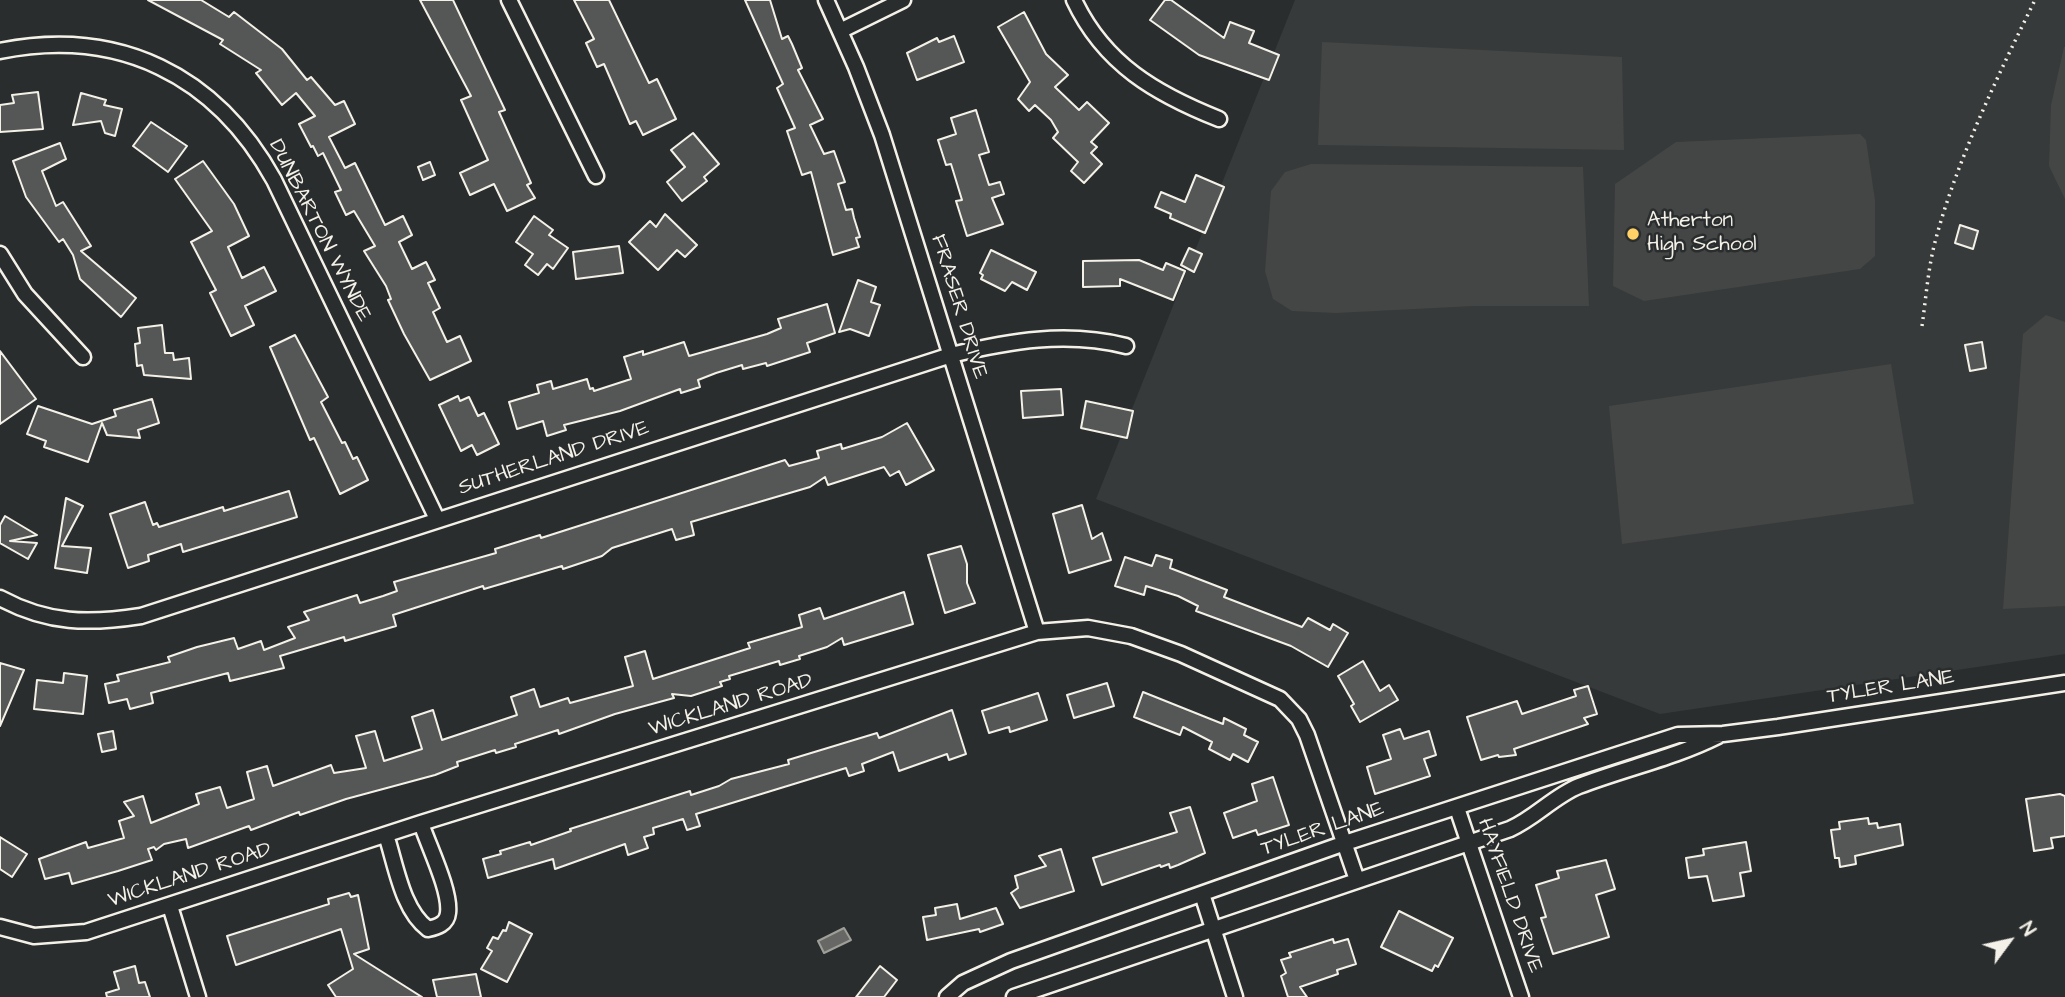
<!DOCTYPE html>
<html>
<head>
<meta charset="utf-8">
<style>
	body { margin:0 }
	#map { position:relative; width:2065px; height:997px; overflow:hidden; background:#2a2d2e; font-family:"Architects Daughter",sans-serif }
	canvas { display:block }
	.north { position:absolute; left:1974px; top:906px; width:70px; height:70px; -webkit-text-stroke:5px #2a2d2e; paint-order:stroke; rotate:57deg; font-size:19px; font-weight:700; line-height:28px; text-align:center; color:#f4f1e8 }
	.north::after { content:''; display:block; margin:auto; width:24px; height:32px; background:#f4f1e8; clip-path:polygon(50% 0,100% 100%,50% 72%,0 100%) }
</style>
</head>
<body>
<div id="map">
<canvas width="2065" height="997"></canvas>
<div class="north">N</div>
</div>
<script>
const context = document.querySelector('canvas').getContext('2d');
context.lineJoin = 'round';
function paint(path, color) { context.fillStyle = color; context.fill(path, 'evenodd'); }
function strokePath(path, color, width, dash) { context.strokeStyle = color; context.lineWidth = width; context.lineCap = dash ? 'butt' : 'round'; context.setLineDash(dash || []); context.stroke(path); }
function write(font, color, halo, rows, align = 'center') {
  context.font = font + ' "Architects Daughter",sans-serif'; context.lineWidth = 5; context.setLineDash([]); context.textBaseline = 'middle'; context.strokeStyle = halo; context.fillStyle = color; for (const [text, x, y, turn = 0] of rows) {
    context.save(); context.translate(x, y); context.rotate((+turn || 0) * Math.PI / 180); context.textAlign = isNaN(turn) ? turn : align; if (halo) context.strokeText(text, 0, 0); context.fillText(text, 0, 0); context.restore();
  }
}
paint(new Path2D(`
	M1295 0H2065V654L1660 714 1096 499Z`), '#373a3a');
paint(new Path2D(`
	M1322 42 1622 57 1624 150 1318 145Z
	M2064 47H2065V199L2049 166 2051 105Z
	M1860 134 1866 140 1875 200V256L1860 269 1644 301 1613 286 1615 184 1676 142Z
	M1311 164 1583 167 1589 306H1473L1336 313 1292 311 1273 299 1265 271 1271 191 1285 172Z
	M2046 315 2065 322V606L2003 609 2023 334Z
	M1891 364 1914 504 1622 544 1609 406Z`), '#444645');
const water = new Path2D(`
	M844 928 851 940 824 953 818 941Z`);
paint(water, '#676866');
strokePath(water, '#9f9f9a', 2);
const building = new Path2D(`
	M148 0H201L229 17 234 12 282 49 307 80 311 77 335 105 344 101 355 124 329 137 345 168 355 163 385 225 403 216 412 235 399 242 412 269 426 262 435 280 428 283 440 308 433 312 447 342 460 336 471 361 430 380 404 334 388 300 391 299 386 286 364 251 375 246 354 211 346 215 335 192 341 190 323 153 318 156 313 146 311 147 299 124 315 116 296 93 282 105 256 73 261 70 220 44 223 40Z
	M420 0H453L505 110 499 112 531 183 527 185 535 198 507 211 494 184 470 195 460 173 488 160 461 100 471 96Z
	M574 0H609L649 83 657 79 676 119 643 135 636 121 630 124 604 64 597 67 586 43 594 39Z
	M745 0H770L782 39 788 36 792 44 802 68 798 70 823 119 810 125 824 154 834 151 845 182 838 184 846 210 852 209 854 218 860 237 856 238 859 247 833 255 811 172 802 175 787 131 795 128 777 88 783 84Z
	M1165 0H1171L1224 38 1230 22 1254 31 1249 43 1279 55 1269 80 1199 55 1150 20Z
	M1024 12 1046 54 1068 75 1055 87 1079 110 1087 102 1109 123 1091 142 1097 147 1091 153 1102 164 1084 183 1071 171 1078 162 1053 138 1058 132 1051 120 1035 105 1029 111 1018 99 1030 82 998 27Z
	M954 36 964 62 917 80 907 53 937 38 939 42Z
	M38 92 43 129 0 132V105L14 103 12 95Z
	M81 93 106 100 104 105 122 109 115 136 105 133 101 121 73 125Z
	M976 110 989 152 979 155 989 185 1000 182 1004 194 992 198 1003 224 967 236 956 201 962 200 951 164 946 165 938 140 956 134 951 118Z
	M151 122 187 146 168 172 133 146Z
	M693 133 719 164 704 177 707 181 682 201 667 182 685 167 671 150Z
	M60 143 66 159 42 171 56 206 63 202 91 246 81 251 136 298 121 317 80 279 73 255 63 239 59 242 26 197 13 161Z
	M203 161 234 204 249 236 228 247 242 278 264 267 276 291 245 306 254 325 231 336 210 293 216 290 191 242 212 231 175 179Z
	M430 162 435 175 423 180 418 167Z
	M1196 175 1224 187 1205 233 1170 218 1171 214 1155 207 1161 192 1185 202Z
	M665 214 697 245 685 257 677 250 658 270 629 242 650 221 656 227Z
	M534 216 553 230 549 235 568 248 553 269 547 264 538 275 525 265 533 254 516 242Z
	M1960 225 1978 231 1973 249 1955 243Z
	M619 246 623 273 576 279 573 252Z
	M1189 248 1202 254 1194 272 1181 265Z
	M991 250 1036 272 1027 290 1012 282 1005 291 981 279 983 275 980 273Z
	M1139 260 1163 270 1166 263 1185 271 1173 300 1120 279V286L1083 287V261Z
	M858 280 876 287 871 302 880 305 869 336 850 329 839 332Z
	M827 304 835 333 807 343 810 352 767 366 766 363 743 369 742 365 716 373 698 380 700 387 681 393 680 389 620 411 564 425 566 430 547 436 543 421 517 429 509 402 539 393 537 385 551 381 553 389 587 379 590 389 593 388 594 391 631 379 624 357 643 351V355L684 342 689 356 767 334 781 328 778 319Z
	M162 325 165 353H173L174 360 189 358 191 379 144 375 142 365 137 366 135 344 140 343 138 328Z
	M295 335 328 397 321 402 342 443 345 442 353 459 357 457 368 480 340 494 314 438 310 440 307 433 270 347Z
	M1982 342 1986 368 1970 371 1965 345Z
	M0 351 36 399 0 424Z
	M1061 389 1063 415 1023 418 1021 391Z
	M458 396 460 401 469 397 478 416 484 413 499 444 477 455 472 445 461 451 439 405Z
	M152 399 159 423 138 430 140 438 107 435 102 423 88 462 44 447 46 441 27 434 38 406 92 424 116 416 114 410Z
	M1086 401 1133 411 1127 438 1081 428Z
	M907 423 934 470 906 485 899 471 890 476 884 467 828 485 825 477 810 487 691 522 694 535 676 540 672 529 612 548 602 556 563 569 562 566 484 589 483 586 393 615 396 626 345 641 344 637 280 656 284 668 230 681 228 673 151 693 153 703 130 709 127 699 109 703 105 684 119 681 117 675 170 662 168 657 197 647 234 638 238 649 261 641 264 650 295 638 288 627 309 620 304 612 357 595 360 603 383 596 397 591 394 582 496 553 495 549 540 535 541 538 785 460 789 466 819 458 817 451 841 444 842 449 882 437Z
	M289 491 297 517 183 552 181 544 148 555 149 561 128 568 110 514 145 502 153 525 157 523 159 527 223 507 224 511Z
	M66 498 83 506 62 546 91 548 87 573 55 568Z
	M1082 505 1092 539 1102 533 1111 560 1069 573 1053 514Z
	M5 516 37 535 10 541 37 543 28 559 0 543V525Z
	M961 546 967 564V583L975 603 945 613 928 555Z
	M1156 555 1172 560 1170 568 1227 590 1224 597 1302 627 1308 618 1330 630 1333 624 1348 633 1328 667 1291 646 1196 611 1198 606 1178 596 1146 586 1144 595 1115 586 1125 557 1152 566Z
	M904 592 913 624 844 645 842 638 827 647 799 656 800 659 780 665 779 661 729 676 730 679 720 682 722 686 691 696 672 694 674 698 615 714 559 734 558 730 515 744 516 747 496 753 495 750 457 762 458 766 435 775 346 799 300 815 299 812 251 830 249 826 188 848 186 839 164 844 156 850 154 847 148 849 152 860 118 871 72 884 69 873 45 879 39 859 86 842 88 848 124 838 119 821 134 816 124 802 143 796 151 823 199 804 196 794 220 787 227 808 254 799 247 772 267 766 273 786 331 765 334 773 366 768 356 736 375 731 384 761 422 749 412 717 433 710 442 740 517 715 511 697 534 689 540 707 568 698 570 703 633 686 625 657 645 651 653 679 750 648 748 643 802 627 799 615 820 608 824 619Z
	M1363 661 1380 691 1389 685 1398 700 1360 722 1351 706 1354 704 1338 676Z
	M0 663 24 670 0 726Z
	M64 673 87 676 83 714 34 709 37 680 63 683Z
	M1107 683 1114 706 1074 718 1067 695Z
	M1588 686 1597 714 1584 718 1588 724 1514 749 1516 755 1499 757 1498 755 1481 760 1467 717 1517 701 1522 714 1576 696 1574 690Z
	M1143 692 1223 724 1224 718 1246 729 1244 735 1258 742 1248 762 1233 754 1230 760 1209 749 1212 742 1183 727 1180 735 1134 717Z
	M1038 693 1047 720 1010 732 1009 727 989 733 982 711Z
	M952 710 966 754 949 760 947 754 899 771 893 752 862 764 864 771 849 776 846 768 696 814 700 826 687 830 683 819 653 828 654 834 644 837 648 848 628 855 625 844 555 869 553 859 488 878 483 859 501 854 500 851 530 842 531 845 571 831 570 829 690 791 691 795 719 786 731 779 789 764 788 760 821 750 877 733 879 738Z
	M1400 729 1404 739 1429 731 1436 755 1424 759 1430 776 1375 794 1367 767 1391 759 1383 735Z
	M113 731 116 749 102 752 98 734Z
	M1273 777 1289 825 1258 835 1256 830 1233 838 1224 813 1257 801 1252 784Z
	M2060 794 2065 796V836L2051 838 2053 848 2034 851 2026 799Z
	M1190 807 1205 853 1178 865 1170 868 1169 864 1161 867 1160 865 1102 885 1093 858 1177 832 1170 813Z
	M1868 818 1869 824 1877 823 1878 828 1900 824 1903 845 1855 856 1856 864 1840 867 1839 858H1835L1831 830 1840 829 1839 822Z
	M0 837 27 854 12 877 0 869Z
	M1746 842 1751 871 1740 873 1744 896 1713 901 1707 876 1689 878 1686 858 1704 855 1703 849Z
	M1061 849 1074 891 1020 908 1011 893 1018 888 1015 876 1046 866 1039 856Z
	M1606 860 1615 889 1596 895 1609 937 1553 954 1541 918 1546 917 1536 885 1559 878 1557 871Z
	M349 893 351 897 358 895 369 949 354 954 422 997H336L328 985 353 969 341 929 236 965 227 936 329 904 328 899Z
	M957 904 960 919 996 908 1003 924 980 932 979 929 927 940 923 917 936 915 935 908Z
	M1399 911 1453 938 1438 967 1435 965 1432 971 1381 947Z
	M509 922 532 934 507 982 481 969 492 951 487 948 493 937 498 939 503 930 506 931Z
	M1333 939 1334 943 1348 939 1356 964 1337 970 1338 974 1300 987 1307 997H1288L1281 976 1286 973 1281 960 1291 957 1289 953Z
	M135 966 139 983 145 982 150 997H107L106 993 119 989 114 972Z
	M880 966 897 980 884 997H856Z
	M476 974 481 997H437L433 980Z`);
paint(building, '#555756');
strokePath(building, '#f4f1e8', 2);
const street = new Path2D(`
	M509 0 596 176
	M826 0 856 67 882 135 1037 632
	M1074 0C1104 64 1156 94 1219 119
	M840 31 903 0
	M0 51C119 27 216 75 274 180L437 519
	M0 254 25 294 83 357
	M0 598C48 624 89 624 141 616L951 355C1010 341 1066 331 1126 346
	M1457 808 1521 997
	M386 835C396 865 402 910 428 929 437 927 447 924 448 913 451 891 428 845 421 823
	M1202 894 1235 997
	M170 906 198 997
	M0 927 34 936 86 932 421 823 1037 632 1088 628 1131 636 1181 654 1280 699 1299 719 1307 735 1357 880
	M947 997 963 983 1011 961 1345 843 1678 735 1723 734 1778 727 2065 683
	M1014 997 1510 829C1535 818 1554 796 1579 786 1626 768 1674 758 1718 736`);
strokePath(street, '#f4f1e8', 19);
strokePath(new Path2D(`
	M1922 326C1926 298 1928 269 1935 242 1956 162 1999 73 2035 0`), '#f4f1e8', 3.5, [2, 5]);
strokePath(street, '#2a2d2e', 14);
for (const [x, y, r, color] of [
	[1633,234,7,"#ffd166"]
]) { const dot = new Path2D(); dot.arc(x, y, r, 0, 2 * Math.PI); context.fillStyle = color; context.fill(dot); strokePath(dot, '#2a2d2e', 2.5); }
write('21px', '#f4f1e8', '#2a2d2e', [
	["Atherton",1647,222],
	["High School",1647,246]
], 'left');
write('21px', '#f4f1e8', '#2a2d2e', [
	["DUNBARTON WYNDE",319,231,63],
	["FRASER DRIVE",958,307,73],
	["SUTHERLAND DRIVE",554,459,-18],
	["TYLER LANE",1891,688,-9],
	["WICKLAND ROAD",731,706,-17],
	["TYLER LANE",1323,830,-19],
	["WICKLAND ROAD",190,876,-18],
	["HAYFIELD DRIVE",1509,896,71]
]);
</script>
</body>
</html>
